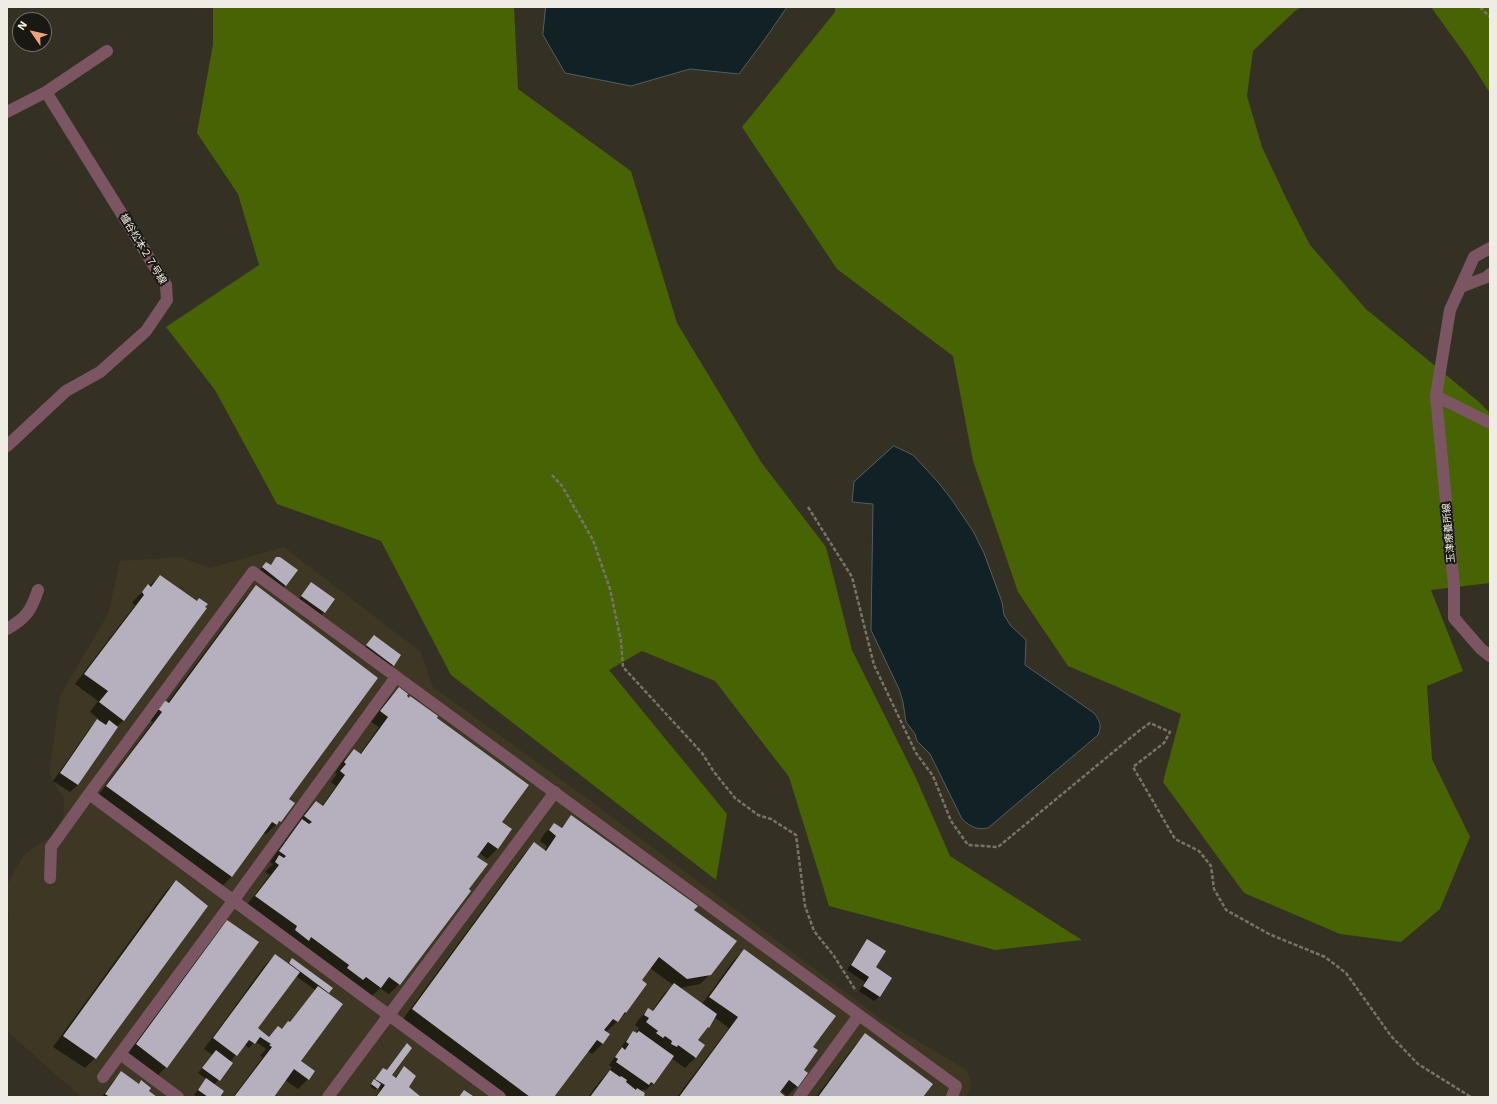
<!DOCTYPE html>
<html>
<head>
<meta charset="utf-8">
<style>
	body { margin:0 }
	#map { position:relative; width:1497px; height:1104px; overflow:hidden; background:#343023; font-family:"Work Sans",sans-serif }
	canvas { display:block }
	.frame { position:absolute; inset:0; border:8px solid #efece4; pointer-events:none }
	.north { position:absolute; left:12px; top:12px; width:40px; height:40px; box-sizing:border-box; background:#1a1812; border:1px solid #6f6d66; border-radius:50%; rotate:304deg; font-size:11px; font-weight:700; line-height:16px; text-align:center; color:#efece4 }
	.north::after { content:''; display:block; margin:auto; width:14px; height:18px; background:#f1a27b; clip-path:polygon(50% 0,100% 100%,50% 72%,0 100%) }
</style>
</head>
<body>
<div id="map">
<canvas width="1497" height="1104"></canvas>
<div class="frame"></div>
<div class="north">N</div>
</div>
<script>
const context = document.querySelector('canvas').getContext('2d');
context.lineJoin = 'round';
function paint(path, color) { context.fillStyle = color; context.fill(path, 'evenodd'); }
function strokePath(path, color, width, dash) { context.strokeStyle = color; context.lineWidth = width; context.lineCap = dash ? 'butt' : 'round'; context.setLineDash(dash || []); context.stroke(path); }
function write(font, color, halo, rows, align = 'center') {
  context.font = font + ' "Work Sans","Noto Sans JP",sans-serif'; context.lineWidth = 4; context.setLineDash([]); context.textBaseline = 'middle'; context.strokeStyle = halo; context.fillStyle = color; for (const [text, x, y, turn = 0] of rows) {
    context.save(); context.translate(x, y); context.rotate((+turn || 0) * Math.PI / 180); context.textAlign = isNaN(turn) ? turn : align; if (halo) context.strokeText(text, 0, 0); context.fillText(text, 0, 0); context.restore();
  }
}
paint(new Path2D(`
	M284 547 421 652 433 687 588 799 884 1021 967 1070 971 1083 967 1097H81L7 1031V922L9 916 7 905V884L23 856 40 843 56 835 63 823 64 799 49 773 60 696 108 614 120 561 180 557 210 568Z`), '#3d3723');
paint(new Path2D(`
	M213 7H514L518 89 631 171 677 323 761 462 826 547 852 650 916 778 950 856 1082 940 995 950 829 906 789 777 715 681 642 651 609 670 727 814 716 880 451 675 381 541 277 504 215 390 166 327 259 265 238 194 197 133 213 44Z
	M835 7H1302L1295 11 1253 51 1247 96 1262 147 1287 200 1310 245 1366 309 1479 402 1490 413V583L1431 590 1463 671 1427 686 1432 759 1470 837 1440 909 1401 942 1340 934 1244 893 1163 782 1181 714 1068 666 1018 592 973 461 953 356 837 269 742 127 835 12Z
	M1431 7H1490V93L1469 60Z`), '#476303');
const water = new Path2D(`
	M546 7H787L765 39 739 74 690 69 631 86 565 73 543 35Z
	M894 446 913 455 938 482 952 500 973 531 984 553 1002 602 1004 615 1011 626 1026 640 1025 665 1094 713C1100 721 1102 726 1098 735L988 828C976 830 971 827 962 819L930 754 917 741 915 734 906 722 903 702 899 689 871 630 873 504 852 502 854 482Z`);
paint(water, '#122126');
strokePath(water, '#545e5f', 1);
paint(new Path2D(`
	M277 558 286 585 281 590 258 572 266 563 270 566Z
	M160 576 124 720 117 726 78 785 70 792 53 781 90 728 99 719 90 712 98 701 75 684 135 605 132 603 138 596Z
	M312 583 324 612 319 617 297 601Z
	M256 587 288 799 280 821 266 834 263 833 231 877 221 887 97 797 153 722 148 719 154 711 167 703 246 597Z
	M370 641 393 665 388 670 362 651Z
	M399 688 405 696 408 699 410 697 436 719 501 823 511 829 497 849 487 859 479 853 399 984 389 994 380 988 370 998 246 906 270 875 265 872 273 864 270 862 306 812 316 802 322 806 336 786 331 782 337 774 335 773 344 760 354 750 360 754 379 727 371 722 389 698Z
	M571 817 693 911 710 974 700 984 679 988 702 1004 734 960 744 950 812 1047 802 1070 797 1086 787 1096 780 1090 778 1092 784 1097H677L729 1028 714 1017 697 1041 703 1046 695 1058 685 1068 671 1058 653 1083 645 1091 644 1089 641 1092 645 1097H588L600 1081 610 1070 612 1067 609 1065 620 1050H619L626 1040 633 1033 635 1034 639 1028 635 1025 639 1019 649 1009 652 1011 664 994 673 985 650 968 640 980 626 1013 606 1032 609 1034 602 1044 592 1054 588 1051 553 1097H507L403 1019 524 854 534 844 544 851 547 846 540 841 544 834 554 824 560 828Z
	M176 881 95 1058 85 1068 53 1047 166 891Z
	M227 922 166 1067 156 1077 127 1054 217 932Z
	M868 940 874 967 891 978 879 997 874 1001 859 991 865 982 847 970 863 945Z
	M275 955 287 964 292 959 329 993 299 1061 308 1079 298 1089 285 1080 273 1097H233L263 1057 260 1056 266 1049 255 1041 249 1048 244 1044 230 1062 232 1063 214 1085 218 1097H197L194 1095 206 1079 198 1073 213 1055 204 1049 265 965ZM296 976 315 990 289 1023 281 1030 278 1027 269 1038 256 1029Z
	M865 1035 922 1097H816L855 1045Z
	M407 1045 386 1081 394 1078 404 1068 407 1088 420 1097H375L380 1090 377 1088 375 1090 370 1086 384 1069 386 1071Z
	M122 1072 138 1084 141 1082 147 1091 154 1097H102L114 1080Z`), '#0007');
paint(new Path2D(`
	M276 557H280L298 570 286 586 262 567 266 562 271 565Z
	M160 575 197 601 199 598 208 604 205 607 207 608 124 721 99 702 108 691 84 674 144 595 142 592 148 584 151 587Z
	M311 582 335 599 325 613 301 596Z
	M256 585 378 678 289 799 295 803 281 822 279 821 277 825 272 822 232 877 106 786 162 712 158 709 164 700 169 703Z
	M374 635 401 655 394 666 366 645Z
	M399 687 408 694 407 696 409 698 410 696 438 716 437 718 529 785 502 822 512 829 498 849 488 842 477 857 488 864 469 889 471 891 400 985 389 977 381 988 366 977 363 980 347 968 349 965 311 937 309 941 295 930 297 926 255 896 279 865 275 862 279 855 284 858 286 856 279 851 302 819 309 824 312 822 304 816 316 801 323 806 345 775 340 771 346 764 344 762 354 749 361 754 388 717 380 711Z
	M97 719 106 725 109 720 118 727 78 785 60 773Z
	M571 815 698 906 694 910 737 941 711 975 687 979 659 957 642 980 647 984 626 1013 625 1012 618 1022 613 1019 604 1030 610 1034 603 1044 597 1040 554 1097H530L412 1009 534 842 546 851 556 836 549 830 554 823 562 828Z
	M176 880 208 906 96 1059 63 1036Z
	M227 920 259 942 167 1068 136 1044Z
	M867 939 886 951 876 967 892 978 880 997 863 986 869 977 851 965Z
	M744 949 836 1016 813 1047 818 1050 804 1070 808 1073 798 1087 789 1080 780 1092 786 1097H679L738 1017 709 997Z
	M275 954 300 972 258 1028 269 1037 278 1026 282 1029 288 1021 290 1022 318 986 343 1004 301 1061 315 1071 309 1080 294 1069 274 1097H234L272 1047 269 1045 271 1044 260 1037 255 1044 249 1040 237 1056 213 1038Z
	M292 958 333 988 329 993 289 963Z
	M674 983 717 1014 709 1028 708 1027 698 1040 705 1045 696 1058 678 1045 677 1047 671 1044 672 1041 665 1036 663 1038 656 1033 658 1031 646 1022 649 1018 644 1015 648 1008 653 1011Z
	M633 1031 637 1033 639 1031 674 1056 654 1084 651 1082 649 1085 616 1062 618 1059 615 1057 622 1047 625 1050 629 1044 626 1042Z
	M865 1033 933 1084 923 1097H818Z
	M407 1043 412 1048 392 1075 396 1078 404 1066 416 1076 409 1087 421 1097H376L385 1085 375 1079 383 1068 387 1070Z
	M216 1050 233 1063 220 1081 202 1068Z
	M610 1070 620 1077 621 1076 627 1080 626 1082 636 1090 637 1088 645 1093 644 1095 646 1097H590Z
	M121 1071 139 1084 141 1080 151 1088 149 1091 157 1097H110L105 1094Z
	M206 1078 224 1091 220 1097H208L198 1090Z
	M374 1079 381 1084 378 1089 371 1084Z
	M464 1090 473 1096 472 1097H459Z`), '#b6afbe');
strokePath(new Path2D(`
	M1480 7 1490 17
	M552 475 562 486 593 540 610 589 621 641 623 667 702 753 714 772 735 798 758 815 771 819 796 835 805 906 814 931 834 956 856 991
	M808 507 852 577 874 665 916 753 933 776 951 821 968 845 998 847 1140 730 1150 723 1170 732 1164 743 1133 767 1175 839 1199 851 1211 866 1214 889 1226 910 1269 934 1325 957 1346 973 1391 1036 1418 1064 1471 1097`), '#787469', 2.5, [4, 2]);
strokePath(new Path2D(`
	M7 112 46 92 107 51
	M1490 248 1474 257 1450 310 1436 396 1454 586V618L1481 649 1490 656
	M1461 287 1487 277 1490 274
	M1436 396 1490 423
	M7 446 66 391 100 372 146 331 167 300 166 285 46 92
	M7 629C26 618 31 611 38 590
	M50 878 51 847 89 794
	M120 1054 178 1097
	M103 1077 233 901 396 677
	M328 1097 555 792
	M500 1097 89 794 253 572 956 1086 952 1097
	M799 1097 859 1015`), '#7b5561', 12);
write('10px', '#efece4', '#1a1812', [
	["櫨谷松本２７号線",143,249,59],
	["玉津療養所線",1449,533,-95]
]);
</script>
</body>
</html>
